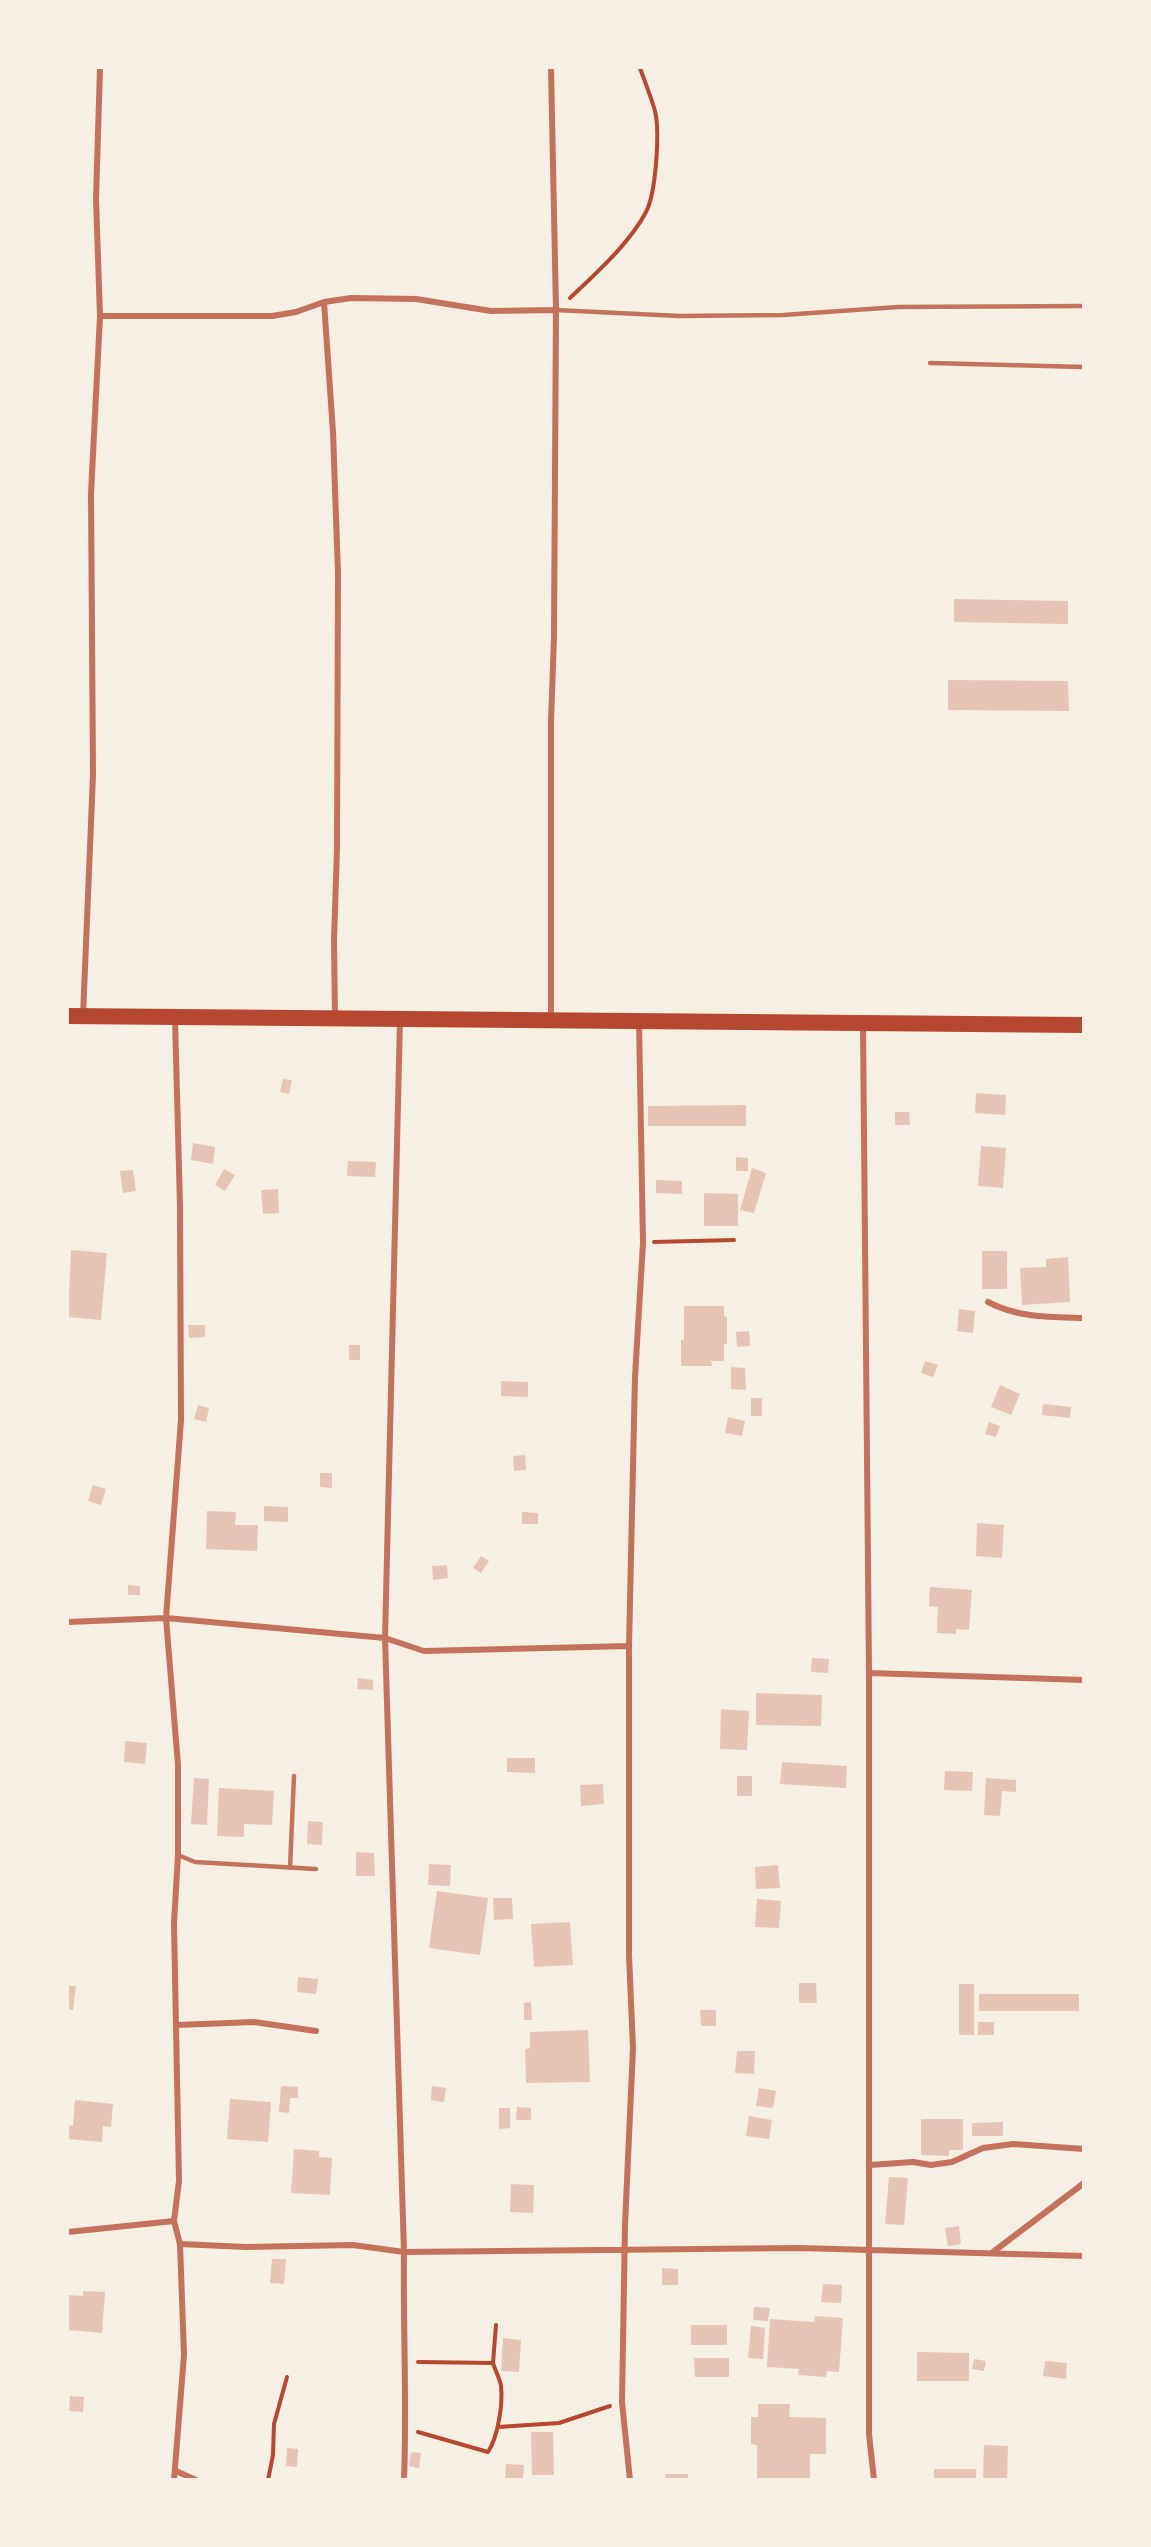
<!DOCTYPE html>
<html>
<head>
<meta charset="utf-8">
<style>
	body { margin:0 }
	#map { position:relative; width:1151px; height:2547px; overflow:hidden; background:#f6efe4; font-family:"Roboto Condensed",sans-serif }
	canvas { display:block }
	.frame { position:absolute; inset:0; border:69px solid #f6efe4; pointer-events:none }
</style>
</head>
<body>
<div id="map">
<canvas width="1151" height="2547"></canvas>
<div class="frame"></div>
</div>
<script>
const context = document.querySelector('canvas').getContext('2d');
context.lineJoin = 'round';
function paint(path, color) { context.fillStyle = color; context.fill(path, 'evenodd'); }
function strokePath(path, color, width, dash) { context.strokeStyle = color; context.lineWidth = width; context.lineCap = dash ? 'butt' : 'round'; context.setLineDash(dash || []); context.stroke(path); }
paint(new Path2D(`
	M954 599 1068 601V624L954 622Z
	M948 680 1068 681 1069 711 948 710Z
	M283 1079 292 1080 289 1094 280 1092Z
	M976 1093 1006 1095 1005 1115 975 1113Z
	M746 1105V1126H648V1106Z
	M895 1112H909L910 1125H895Z
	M193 1143 215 1147 213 1164 191 1160Z
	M981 1146 1006 1148 1003 1188 978 1186Z
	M736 1157 748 1158V1171H736Z
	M348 1161 376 1162 375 1177 347 1176Z
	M752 1168 766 1173 754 1213 740 1210Z
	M224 1169 235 1175 225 1191 215 1185Z
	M133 1170 136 1191 123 1193 120 1171Z
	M656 1180 682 1181V1194L656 1193Z
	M278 1189 279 1213 263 1214 261 1190Z
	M704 1193 738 1194V1226H704Z
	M71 1250 107 1253 101 1320 68 1317Z
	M982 1251H1007V1289H982Z
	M1068 1257 1070 1302 1022 1305 1020 1268 1046 1267V1259Z
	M684 1306H724V1316L727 1317V1344H724V1361H711L712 1366H681V1340H684Z
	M959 1309 975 1311 973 1333 957 1331Z
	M188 1325H205V1337L189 1338Z
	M749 1331 750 1346 737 1347 736 1332Z
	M349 1345H360V1360H349Z
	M925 1361 938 1365 933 1377 921 1373Z
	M731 1367 745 1368 746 1390 731 1389Z
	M501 1381 528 1382V1397L501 1396Z
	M1000 1385 1020 1394 1011 1415 991 1407Z
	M751 1398H762V1416H751Z
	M1043 1404 1071 1407 1070 1418 1042 1415Z
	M198 1405 209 1408 206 1422 194 1419Z
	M728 1417 745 1421 742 1436 725 1433Z
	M989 1422 1000 1426 996 1437 985 1434Z
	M525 1455 526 1470 514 1471 513 1456Z
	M320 1473H332V1488L320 1487Z
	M93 1485 106 1489 101 1505 88 1501Z
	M264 1506 288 1507V1522L264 1521Z
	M207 1511 236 1512 235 1525H258L257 1551 206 1549Z
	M522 1512 538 1513V1524H522Z
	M977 1523 1004 1525 1002 1558 976 1556Z
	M481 1556 489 1561 481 1573 473 1568Z
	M447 1565 448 1578 433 1580 432 1566Z
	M128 1585 140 1586V1595H128Z
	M930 1587 972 1590 969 1630 956 1629V1634L937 1633 938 1607 929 1606Z
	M812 1658 829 1659 828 1673 811 1672Z
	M358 1678 373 1680V1690L357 1689Z
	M756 1693 822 1695 821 1726 756 1725Z
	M721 1709 749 1711 747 1750 720 1749Z
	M125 1741 147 1743 145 1764 124 1762Z
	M507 1758H535V1773L507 1772Z
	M782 1762 847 1766 846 1788 780 1784Z
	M945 1771 973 1772 972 1791 944 1790Z
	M737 1776H752V1796H737Z
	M194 1778 209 1779 207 1825 191 1824Z
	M986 1778 1016 1780V1792L1002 1791 1000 1816 984 1815Z
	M603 1784 604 1804 581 1806 580 1785Z
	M219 1788 274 1791 272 1825 244 1824V1837L217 1836Z
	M308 1821 323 1822 322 1845 307 1844Z
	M356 1852 374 1853 375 1876H356Z
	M429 1864 451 1865 450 1886 428 1885Z
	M778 1865 780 1888 756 1889 755 1867Z
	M437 1891 488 1898 480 1955 429 1948Z
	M493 1898H512L513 1919 494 1920Z
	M757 1899 781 1901 779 1928 755 1927Z
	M570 1922 573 1965 534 1967 531 1924Z
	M298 1977 318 1979 316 1994 297 1992Z
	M799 1983H816L817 2003H799Z
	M959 1984H974V2035H959Z
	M68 1986H76L73 2010 68 2009Z
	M979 1994H1079V2011H979Z
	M531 2002 532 2020H524V2003Z
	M700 2010H716V2026H701Z
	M978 2022H994V2035H978Z
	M588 2030 590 2082 526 2083 525 2049 530 2048V2032Z
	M737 2051H755L754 2074 735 2073Z
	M281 2086 298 2087V2098H290L289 2113 279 2112Z
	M432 2086 446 2088 444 2102 431 2100Z
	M759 2088 776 2091 773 2108 756 2106Z
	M230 2099 271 2102 268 2142 227 2139Z
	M75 2100 113 2104 111 2127 103 2126 102 2142 68 2139V2125L73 2126Z
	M517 2107 531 2108V2120H516Z
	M499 2108H510V2128L499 2129Z
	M749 2116 772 2120 769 2139 746 2136Z
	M921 2119H963V2150H949V2156L921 2155Z
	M1003 2122V2136H972V2123Z
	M294 2149 319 2151V2157L332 2158 330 2195 291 2193Z
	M889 2177 908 2178 904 2225 885 2224Z
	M511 2184 534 2185 533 2213 510 2212Z
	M959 2226 961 2244 948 2246 945 2228Z
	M272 2259H286L284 2284 270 2283Z
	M662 2268 678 2269V2285H662Z
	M823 2284 842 2285 841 2303 821 2302Z
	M83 2291 105 2292 102 2333 68 2330 69 2295 83 2296Z
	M754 2307 770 2308 768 2321 753 2320Z
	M815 2316 843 2318 839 2372 827 2371 826 2377 798 2375 799 2369 767 2367 770 2319 814 2322Z
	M691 2325H727V2345H691Z
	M751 2326 765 2328 763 2359 748 2358Z
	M503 2338 521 2340 519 2372 501 2371Z
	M917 2352 969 2353V2381H917Z
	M694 2358H729V2377H695Z
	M974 2359 986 2361 984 2371 972 2369Z
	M1045 2361 1067 2363 1066 2379 1043 2376Z
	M70 2396 84 2397 83 2412 69 2411Z
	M758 2404H790L789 2417 826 2418V2454H810V2480H757V2445L751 2444V2417H758Z
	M531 2432H553L554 2475H532Z
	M984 2445 1008 2446 1007 2480H983Z
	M287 2448 298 2449 297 2467 286 2466Z
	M411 2452 421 2453 419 2468 409 2466Z
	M506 2464 524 2465 523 2480H505Z
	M934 2469H976V2480H934Z
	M665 2474H688V2480H666Z`), '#e6c5b7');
strokePath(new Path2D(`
	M570 298C595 274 630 243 646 212 656 193 660 132 655 111 651 97 645 82 640 68
	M654 1242 734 1240
	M418 2362 493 2363 496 2325
	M498 2427 559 2423 610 2406
	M418 2432 488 2452C498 2437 503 2404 501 2386 500 2379 495 2370 493 2363
	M268 2480 273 2455 274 2424 287 2377`), '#b5482f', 4);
strokePath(new Path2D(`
	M556 310 679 316 783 315 898 307 1084 306
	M930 363 1084 367
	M178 1855 195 1862 316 1869
	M290 1868 294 1776`), '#c5725c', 4.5);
strokePath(new Path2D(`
	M324 302 333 432 338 573 337 848 334 941 335 1016
	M100 316H272L296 312 324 302 351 298 416 299 491 311 556 310
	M83 1016 93 775 91 494 100 316 96 199 100 68
	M551 1019V722L554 636 556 310 551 68
	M863 1025 869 1673V2434L874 2480
	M988 1302C1018 1318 1051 1317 1084 1318
	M68 1622 166 1618 385 1638 424 1651 629 1646
	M869 1673 1084 1680
	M177 2025 254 2022 316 2031
	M870 2165 913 2162 931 2165 952 2162 983 2148 1013 2144 1084 2149
	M68 2232 174 2221
	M180 2244 246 2247 353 2245 404 2252 385 1638 400 1021
	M993 2252 1084 2183
	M176 2471 196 2480
	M174 2480 184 2355 180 2244 174 2221 179 2181 174 1923 178 1855V1765L166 1618 181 1420 180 1206 175 1019
	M404 2480C407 2404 403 2328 404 2252L799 2248 1084 2256
	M630 2480 622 2402 625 2225 633 2048 629 1955V1646L635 1377 643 1243 639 1021`), '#c5725c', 6);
strokePath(new Path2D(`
	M68 1016 1084 1025`), '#b5482f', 16);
</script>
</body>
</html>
